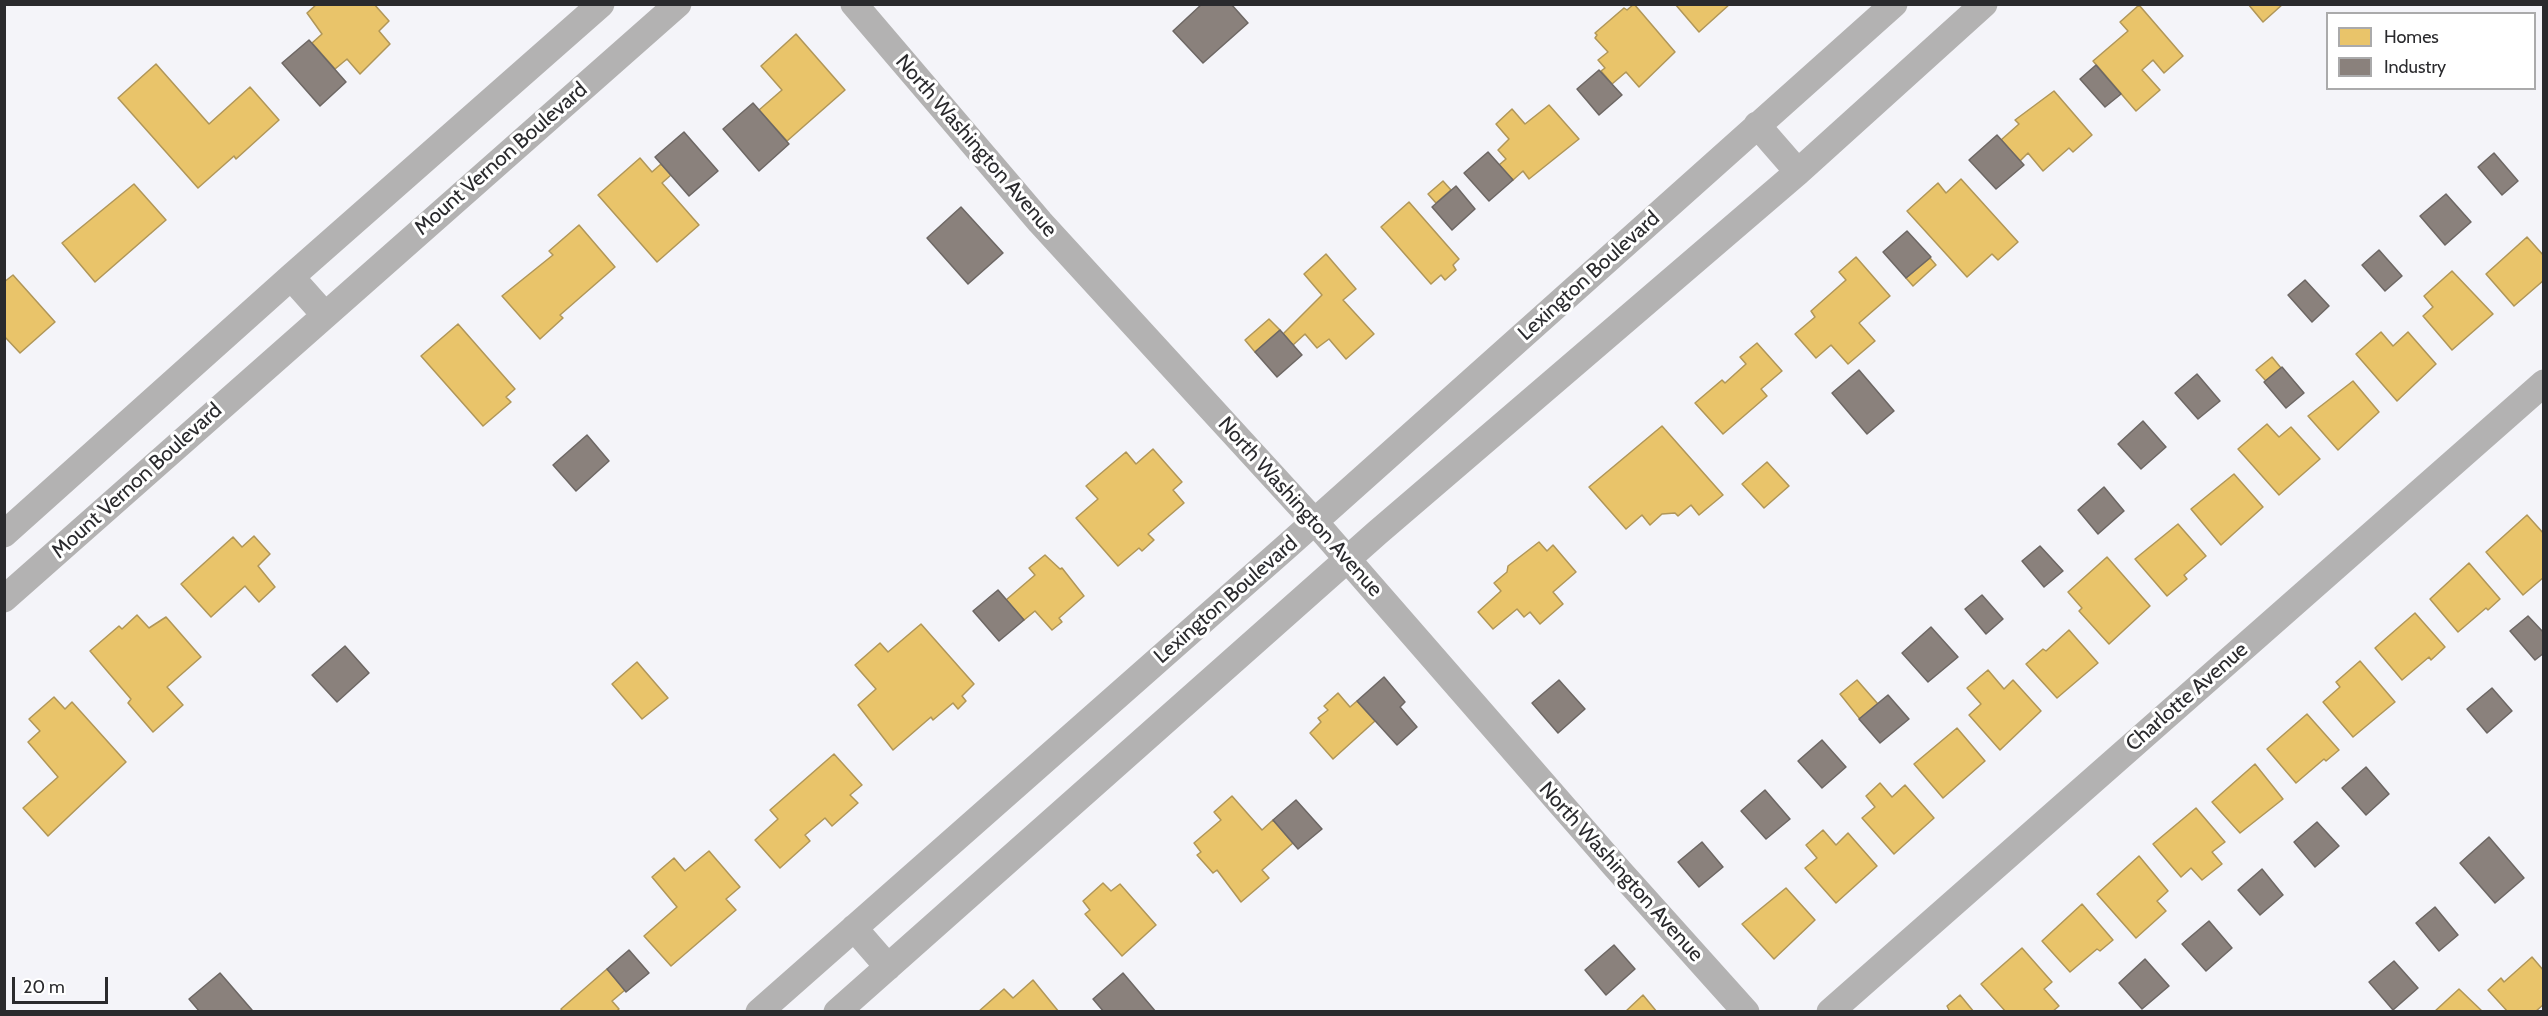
<!DOCTYPE html>
<html>
<head>
<meta charset="utf-8">
<style>
	body { margin:0 }
	#map { position:relative; width:2548px; height:1016px; overflow:hidden; background:#f4f4f9; font-family:Cabin,sans-serif }
	canvas { display:block }
	.frame { position:absolute; inset:0; border:6px solid #2a2a2d; pointer-events:none }
	.legend { position:absolute; left:2326px; top:12px; width:210px; height:78px; box-sizing:border-box; background:#fff; border:2px solid #aaaaab; margin:0; padding:8px 10px; list-style:none; font-size:18px; color:#2a2a2d }
	.legend li { display:flex; align-items:center; gap:12px; height:30px }
	.legend b { width:30px; border:2px solid #aaaaab }
	.scale { position:absolute; left:12px; top:977px; width:96px; height:27px; box-sizing:border-box; border:3px solid #2a2a2d; border-top:0; padding-left:8px; font-size:18px; line-height:21px; white-space:nowrap; color:#2a2a2d; -webkit-text-stroke:4px #fff; paint-order:stroke }
</style>
</head>
<body>
<div id="map">
<canvas width="2548" height="1016"></canvas>
<div class="frame"></div>
<ul class="legend">
<li><b style="height:16px;background:#e9c46a"></b>Homes</li>
<li><b style="height:16px;background:#8a817c"></b>Industry</li>
</ul>
<div class="scale">20 m</div>
</div>
<script>
const context = document.querySelector('canvas').getContext('2d');
context.lineJoin = 'round';
function paint(path, color) { context.fillStyle = color; context.fill(path, 'evenodd'); }
function strokePath(path, color, width, dash) { context.strokeStyle = color; context.lineWidth = width; context.lineCap = dash ? 'butt' : 'round'; context.setLineDash(dash || []); context.stroke(path); }
function write(font, color, halo, rows, align = 'center') {
  context.font = font + ' Cabin,sans-serif'; context.lineWidth = 6; context.setLineDash([]); context.textBaseline = 'middle'; context.strokeStyle = halo; context.fillStyle = color; for (const [text, x, y, turn = 0] of rows) {
    context.save(); context.translate(x, y); context.rotate((+turn || 0) * Math.PI / 180); context.textAlign = isNaN(turn) ? turn : align; if (halo) context.strokeText(text, 0, 0); context.fillText(text, 0, 0); context.restore();
  }
}
const homes = new Path2D(`
	M317 4H374L389 21 379 31 390 44 360 74 347 59 335 69 312 43 322 34 307 13Z
	M1634 4 1675 52 1639 87 1626 72 1612 84 1601 71 1605 68 1598 60 1608 52 1595 38 1597 35 1595 33 1624 8 1627 10Z
	M1675 4H1730L1699 32Z
	M2248 4H2283L2263 22Z
	M2139 5 2183 56 2164 73 2153 60 2142 70 2160 90 2136 111 2093 61 2128 31 2120 22Z
	M796 34 845 90 787 141 759 110 782 90 761 66Z
	M156 64 209 124 250 87 279 120 236 159 234 156 198 188 118 98Z
	M2054 91 2092 135 2073 152 2069 148 2043 171 2028 153 2020 161 2001 140 2019 124 2015 120Z
	M1549 105 1579 139 1529 179 1523 171 1513 180 1499 165 1506 159 1498 150 1509 139 1496 124 1512 109 1525 124Z
	M640 158 652 172 661 164 671 175 662 183 699 225 657 262 598 195Z
	M1961 179 2018 242 1998 260 1992 254 1967 277 1907 211 1938 183 1946 193Z
	M1443 181 1451 190 1436 203 1428 194Z
	M134 184 166 220 95 282 62 243Z
	M1409 202 1459 259 1453 265 1456 270 1445 280 1441 275 1431 284 1381 227Z
	M579 225 615 267 560 315 563 318 540 339 502 296 553 255 549 251Z
	M2527 237 2544 256V280L2514 306 2486 274Z
	M1326 254 1356 289 1343 300 1374 334 1346 359 1329 339 1317 348 1305 334 1293 345 1283 334 1322 295 1304 274Z
	M1856 257 1890 296 1859 323 1875 341 1848 364 1831 345 1816 358 1795 334 1815 317 1811 311 1846 280 1839 272Z
	M1930 258 1936 265 1913 286 1906 278Z
	M2452 271 2493 314 2452 350 2423 316 2433 307 2424 296Z
	M13 275 55 322 20 353 4 336V282Z
	M1269 319 1280 330 1255 352 1245 340Z
	M458 324 515 389 506 397 511 402 483 426 421 356Z
	M2381 332 2393 346 2408 332 2436 364 2397 401 2356 354Z
	M1757 343 1782 371 1761 389 1767 396 1723 434 1695 403 1722 380 1725 383 1746 364 1740 357Z
	M2272 357 2281 368 2266 381 2256 370Z
	M2353 381 2379 412 2338 450 2308 416Z
	M2267 424 2279 437 2291 427 2320 459 2279 495 2238 449Z
	M1662 426 1723 495 1699 515 1691 505 1678 516 1675 513 1662 514 1650 525 1642 515 1626 529 1589 487Z
	M1153 449 1182 482 1173 490 1184 503 1148 534 1154 540 1142 551 1139 548 1118 566 1076 518 1098 499 1086 486 1126 452 1136 464Z
	M1767 462 1789 486 1764 508 1742 484Z
	M2234 474 2263 507 2221 545 2191 509Z
	M2527 515 2544 534V577L2523 595 2486 552Z
	M2178 524 2206 556 2184 575 2187 579 2167 596 2135 559Z
	M254 536 270 554 258 566 275 587 259 602 245 586 211 617 181 584 233 537 242 547Z
	M1539 542 1547 551 1553 545 1576 572 1553 592 1563 604 1540 624 1530 612 1524 617 1517 609 1493 629 1478 612 1501 591 1494 583 1507 572 1508 566Z
	M1045 555 1060 569 1062 568 1084 596 1059 618 1062 622 1052 630 1035 611 1024 620 1006 600 1035 575 1029 568Z
	M2107 557 2150 606 2109 644 2079 611 2082 608 2068 592Z
	M2469 563 2500 599 2488 610 2486 608 2458 632 2430 599Z
	M2415 613 2445 647 2431 660 2429 657 2402 680 2375 648Z
	M137 615 149 628 166 617 201 657 167 687 183 705 153 732 128 703 131 699 90 651 119 626 122 629Z
	M921 624 974 684 962 696 966 701 958 709 953 703 933 720 931 717 893 750 858 705 876 689 855 665 880 643 888 652Z
	M2069 630 2098 663 2057 698 2026 664 2043 649 2046 651Z
	M2360 661 2395 702 2353 737 2323 702 2340 687 2336 682Z
	M637 662 668 698 642 719 612 684Z
	M1988 670 2004 689 2013 680 2041 711 2000 750 1969 715 1981 704 1967 688Z
	M1857 680 1878 704 1860 719 1840 694Z
	M1338 693 1350 707 1357 701 1375 721 1333 759 1310 733 1321 722 1318 718 1328 710 1324 706Z
	M54 697 65 709 72 702 126 762 48 836 23 808 58 777 28 742 40 731 29 719Z
	M2307 714 2339 750 2326 761 2324 759 2296 783 2267 749Z
	M1957 728 1985 761 1943 798 1914 764Z
	M834 754 862 785 850 795 858 803 832 826 825 818 805 835 810 841 780 868 755 840 778 819 770 810Z
	M2255 764 2283 799 2240 833 2212 802Z
	M1880 783 1892 797 1905 785 1934 818 1894 854 1862 818 1875 807 1866 796Z
	M1232 796 1262 830 1273 820 1293 843 1262 870 1269 878 1241 902 1217 870 1213 873 1197 855 1201 852 1194 843 1221 820 1214 812Z
	M2196 808 2225 842 2212 852 2222 864 2202 880 2191 868 2181 877 2153 844Z
	M1823 830 1836 845 1848 833 1877 866 1836 903 1805 868 1817 858 1806 845Z
	M709 851 740 887 726 899 736 910 671 966 644 936 677 907 652 877 674 858 685 871Z
	M2139 856 2168 891 2157 901 2166 911 2136 938 2097 894Z
	M1103 883 1111 891 1120 884 1156 925 1122 956 1085 914 1090 910 1083 901Z
	M1786 888 1815 920 1774 959 1742 924Z
	M2082 904 2113 940 2100 951 2097 949 2070 972 2042 941Z
	M2022 948 2052 982 2044 989 2059 1006 2052 1012H2006L1981 984Z
	M2532 957 2544 971V1004L2535 1012H2508L2488 990 2501 978 2504 982Z
	M607 969 625 990 612 1001 619 1009 616 1012H563L561 1009Z
	M1033 980 1059 1012H978L1004 989 1013 998Z
	M2459 989 2483 1012H2434Z
	M1643 995 1657 1012H1625Z
	M1960 995 1974 1012H1950L1947 1006Z`);
paint(homes, '#e9c46a');
strokePath(homes, '#b09658', 1.5);
const industry = new Path2D(`
	M1202 4H1231L1248 23 1203 63 1173 31Z
	M309 40 346 82 320 106 282 63Z
	M2096 65 2121 94 2105 107 2080 79Z
	M1599 70 1622 95 1599 115 1577 89Z
	M753 103 789 144 759 171 723 129Z
	M684 132 718 171 689 196 655 157Z
	M1997 135 2024 165 1996 189 1969 160Z
	M1488 152 1513 180 1489 201 1464 173Z
	M2494 153 2518 181 2502 195 2478 167Z
	M1456 186 1475 209 1452 230 1432 207Z
	M2446 194 2471 222 2445 245 2420 216Z
	M961 207 1003 253 968 284 927 238Z
	M1907 231 1931 257 1906 278 1883 252Z
	M2379 250 2402 276 2385 291 2362 265Z
	M2305 280 2329 306 2312 322 2288 295Z
	M1280 330 1302 355 1277 377 1255 352Z
	M2282 367 2304 393 2286 408 2264 382Z
	M1859 370 1894 411 1867 434 1832 393Z
	M2197 374 2220 401 2198 419 2175 393Z
	M2143 421 2166 447 2141 469 2118 444Z
	M587 435 609 461 576 491 553 465Z
	M2104 487 2124 511 2098 534 2078 510Z
	M2040 546 2063 571 2044 587 2022 561Z
	M998 590 1024 620 999 641 973 611Z
	M1982 595 2003 619 1986 634 1965 609Z
	M2528 616 2544 633V653L2535 660 2510 631Z
	M1931 627 1958 657 1928 682 1902 653Z
	M345 646 369 673 337 702 312 675Z
	M1384 677 1405 702 1400 707 1417 727 1397 745 1357 701Z
	M1559 680 1585 709 1558 733 1532 703Z
	M2492 688 2512 711 2487 733 2467 709Z
	M1888 695 1909 719 1880 743 1859 719Z
	M1822 740 1846 767 1822 788 1798 761Z
	M2366 767 2389 794 2366 815 2342 788Z
	M1765 790 1790 819 1766 839 1741 811Z
	M1296 800 1322 829 1298 849 1273 820Z
	M2317 822 2339 846 2315 867 2294 842Z
	M2489 837 2524 878 2495 903 2460 863Z
	M1702 842 1723 867 1699 887 1678 862Z
	M2262 869 2283 895 2260 915 2238 890Z
	M2435 907 2458 935 2439 951 2416 923Z
	M2209 921 2232 948 2206 971 2182 944Z
	M1614 945 1635 969 1606 995 1585 970Z
	M629 950 649 973 626 992 607 969Z
	M2145 959 2169 986 2142 1009 2119 983Z
	M2394 961 2418 988 2393 1010 2369 982Z
	M220 973 252 1010 250 1012H200L189 999Z
	M1123 973 1156 1012H1104L1093 999Z`);
paint(industry, '#8a817c');
strokePath(industry, '#6d6764', 1.5);
strokePath(new Path2D(`
	M854 4 1040 222 1314 521 1614 865 1746 1012
	M1757 125 1798 172
	M291 277 324 314
	M4 534 291 277 601 4
	M4 599 678 4
	M854 928 888 967
	M759 1012 1285 548 1894 4
	M837 1012 1377 533 1798 172 1984 4
	M1830 1012 2544 383`), '#b3b2b2', 27);
write('21px', '#2a2a2d', '#fff', [
	["North Washington Avenue",976,146,49],
	["Mount Vernon Boulevard",501,159,-41],
	["Lexington Boulevard",1589,276,-42],
	["Mount Vernon Boulevard",137,481,-42],
	["North Washington Avenue",1300,507,48],
	["Lexington Boulevard",1226,600,-41],
	["Charlotte Avenue",2187,697,-41],
	["North Washington Avenue",1621,872,48]
]);
</script>
</body>
</html>
